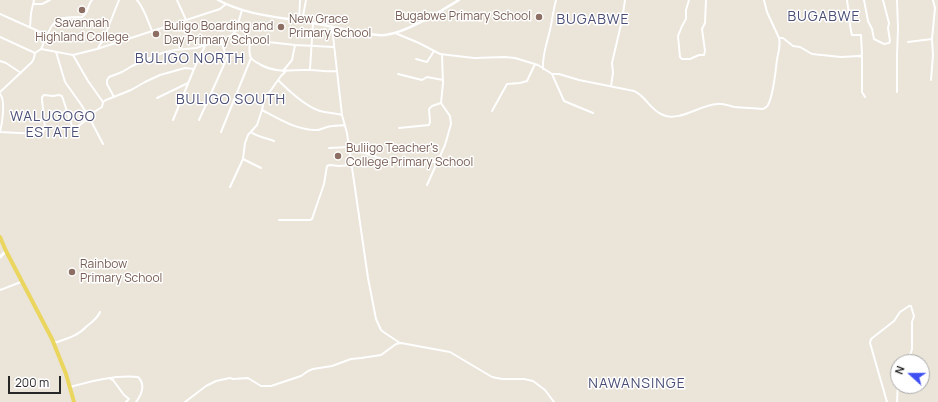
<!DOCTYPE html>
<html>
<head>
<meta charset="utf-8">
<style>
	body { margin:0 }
	#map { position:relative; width:938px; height:402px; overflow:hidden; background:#eae4d9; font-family:Manrope,sans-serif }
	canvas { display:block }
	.north { position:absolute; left:890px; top:354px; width:40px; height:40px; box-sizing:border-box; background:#fff; border:1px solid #a9a9a9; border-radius:50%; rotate:291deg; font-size:11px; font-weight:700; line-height:16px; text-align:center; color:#272727 }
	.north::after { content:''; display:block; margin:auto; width:14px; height:18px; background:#3e50f2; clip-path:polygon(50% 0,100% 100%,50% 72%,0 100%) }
	.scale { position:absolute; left:8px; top:376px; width:53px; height:18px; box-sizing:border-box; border:2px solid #272727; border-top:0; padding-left:5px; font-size:12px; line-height:14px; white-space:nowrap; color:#272727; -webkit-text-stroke:3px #fff; paint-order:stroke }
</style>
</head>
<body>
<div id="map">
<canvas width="938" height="402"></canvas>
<div class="north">N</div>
<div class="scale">200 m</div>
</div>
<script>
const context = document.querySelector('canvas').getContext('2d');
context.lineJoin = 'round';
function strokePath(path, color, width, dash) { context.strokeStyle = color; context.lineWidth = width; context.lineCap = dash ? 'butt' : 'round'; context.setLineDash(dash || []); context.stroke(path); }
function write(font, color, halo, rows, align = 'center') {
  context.font = font + ' Manrope,sans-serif'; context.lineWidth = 3; context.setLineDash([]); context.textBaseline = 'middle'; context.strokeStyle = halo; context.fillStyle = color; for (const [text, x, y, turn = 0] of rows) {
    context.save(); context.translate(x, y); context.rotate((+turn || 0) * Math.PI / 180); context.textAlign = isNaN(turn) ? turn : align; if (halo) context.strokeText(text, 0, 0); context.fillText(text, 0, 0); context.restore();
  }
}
strokePath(new Path2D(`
	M137 0C144 8 148 21 152 31
	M177 0 186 20
	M689 0 686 10V19L682 26 678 36 680 57 682 59H690L699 55H704L705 51 702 29 705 23 706 0
	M847 0C849 12 849 24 852 35H861L862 55 860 56
	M864 0 868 21 872 29 874 39 884 44 889 43 890 41 888 28 889 23 883 0
	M897 0 898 29 897 55V92
	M33 4H42L50 0
	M0 14 47 35
	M299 21 300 0
	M302 21 306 0
	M30 27 31 13 34 0
	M332 27 342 115 347 133 368 278 376 319 381 330 385 333 400 343
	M234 33 245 39 250 40C250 46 248 53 251 58 253 61 258 63 261 65 278 74 292 69 310 70 319 70 328 72 337 71
	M395 33 419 43 440 54 474 58 505 57 515 58 538 65 552 74H559L579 80 634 91C646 96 650 110 663 115 679 122 700 105 717 104 723 103 729 106 735 107 745 108 754 108 763 109 766 107 766 108 768 105 774 93 775 74 777 60 778 52 781 46 779 38L767 12 764 0
	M0 37 35 53
	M779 38H783L793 46 800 47 812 54 841 57 859 56 862 57V92L865 97
	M250 40 295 45
	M908 42 932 39
	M98 48 104 38 119 0
	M41 49C45 41 49 26 57 20 62 17 76 17 82 17 89 13 87 5 92 0
	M56 52 65 82 80 103 89 117 103 144
	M73 55 88 81 103 102
	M416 59 427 62 434 51
	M0 61 6 63 21 73
	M310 69 313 23
	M543 69C542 57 546 46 549 34 552 23 553 11 556 0
	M283 71 292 60 295 45 334 47
	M286 71 281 76 278 80C288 90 307 107 320 111 327 113 335 113 342 115
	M398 74 422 80 427 77 443 80
	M552 74 564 101 593 113
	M278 80 264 100 262 110C279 119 298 131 318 130 323 129 327 126 333 126 337 125 341 126 345 125
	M931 80 933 55 932 39 935 8 933 0
	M611 86 613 73 612 63 622 20 625 0
	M0 92 32 62 34 58 35 53 41 49 73 55 97 49 220 9 226 4
	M0 94C6 101 2 124 0 132
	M114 97 107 84V80L109 77 122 72 132 66 162 53 175 50 196 48 226 39 234 33 237 27 242 10
	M157 98 188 83
	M492 111 507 84 520 83 527 81 535 64
	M173 120 194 69 205 46
	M199 120 227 58 221 41
	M399 128 429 125 430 122 429 109 432 106 441 103
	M0 132 39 134 43 132 45 128 42 100V97L44 95 53 96 59 95 62 96 72 126 77 127 85 121 91 114 102 107 103 102 106 100 131 90 145 82 160 75 185 68 194 69
	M221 132 251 58
	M251 132C257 137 267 138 274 141
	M329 148 349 147 356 150 385 160 437 162
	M243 159 261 168
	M427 185 445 145 451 124 450 116 441 103 443 83 442 54
	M230 187 243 159 245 143 248 135 257 125 262 110
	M279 220H310L312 219 324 184 327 166 330 165 339 166 352 165
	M0 290 21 282
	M54 343C66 339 78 336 87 326 92 322 97 319 100 312
	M111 379 113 380 124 395 129 399 126 402
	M70 387C92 381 115 375 138 377 146 385 142 394 136 402
	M185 402 206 386 216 381 230 378 233 379 248 378 261 386H271L301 376 308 371 313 369 332 366 351 359 361 358 381 355 396 344 401 343 450 352 492 377 502 379H524L533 381 545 390 554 402
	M887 402 870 343 871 339 894 321 900 312 909 306H911L914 316 912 322V349L908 362
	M897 402 898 382`), '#fff', 2);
strokePath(new Path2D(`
	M218 0C247 16 282 17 313 23 328 26 343 29 358 32 367 33 376 36 385 35 406 33 441 11 459 0`), '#fff', 2.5);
strokePath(new Path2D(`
	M0 257 6 251`), '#fff', 3);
strokePath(new Path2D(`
	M0 237 6 251 52 339 66 374 74 402`), '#ead65e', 4);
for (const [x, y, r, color] of [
	[82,10,4,"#8d6e63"],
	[539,17,4,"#8d6e63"],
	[281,27,4,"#8d6e63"],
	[156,34,4,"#8d6e63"],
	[338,156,4,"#8d6e63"],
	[72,272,4,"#8d6e63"]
]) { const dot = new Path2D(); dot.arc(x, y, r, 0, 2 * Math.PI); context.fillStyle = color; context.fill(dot); strokePath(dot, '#fff', 1.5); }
write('12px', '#785e54', '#fff', [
	["Bugabwe Primary School",531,17,"right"],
	["New Grace",289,20],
	["Primary School",289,34],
	["Savannah",82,24,"center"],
	["Highland College",82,38,"center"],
	["Buligo Boarding and",164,27],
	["Day Primary School",164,41],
	["Buliigo Teacher's",346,149],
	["College Primary School",346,163],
	["Rainbow",80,265],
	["Primary School",80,279]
], 'left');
context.letterSpacing = '1px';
write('14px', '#4a4e76', '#fff', [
	["BUGABWE",824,17],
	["BUGABWE",593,20],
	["BULIGO NORTH",190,59],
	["BULIGO SOUTH",231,100],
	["WALUGOGO",53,117],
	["ESTATE",53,133],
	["NAWANSINGE",637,384]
]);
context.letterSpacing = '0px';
</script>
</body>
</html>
